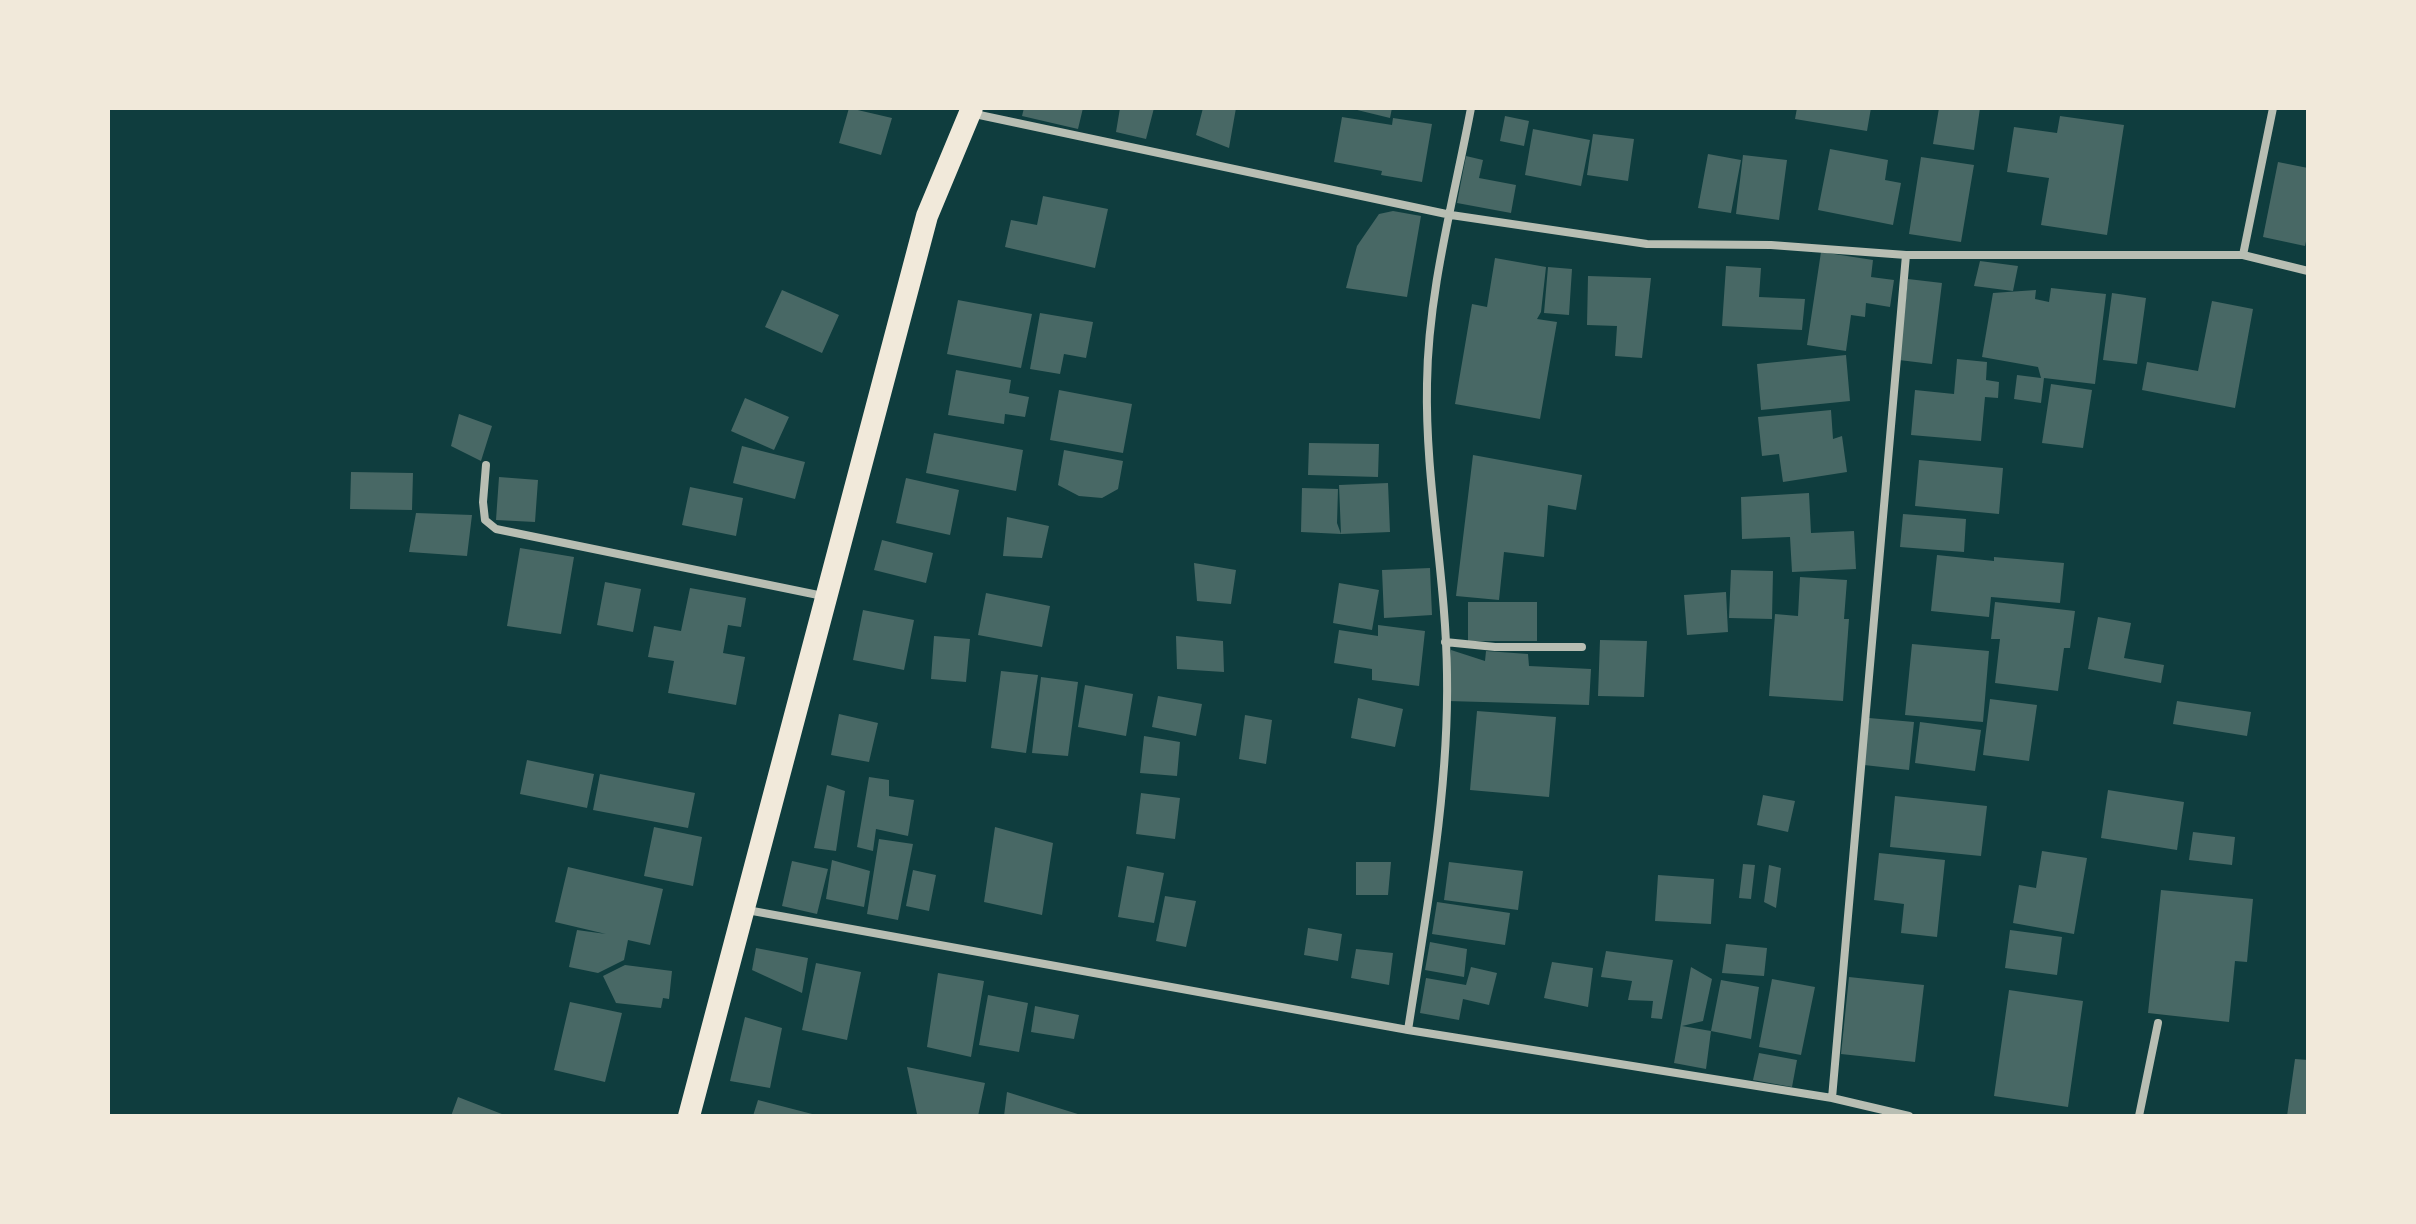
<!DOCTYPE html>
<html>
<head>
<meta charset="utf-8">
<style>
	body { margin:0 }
	#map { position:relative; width:2416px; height:1224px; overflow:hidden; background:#0f3d3e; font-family:Cabin,sans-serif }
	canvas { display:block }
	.frame { position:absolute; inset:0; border:110px solid #f1e9da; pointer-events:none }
</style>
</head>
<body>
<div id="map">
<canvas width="2416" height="1224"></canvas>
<div class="frame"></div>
</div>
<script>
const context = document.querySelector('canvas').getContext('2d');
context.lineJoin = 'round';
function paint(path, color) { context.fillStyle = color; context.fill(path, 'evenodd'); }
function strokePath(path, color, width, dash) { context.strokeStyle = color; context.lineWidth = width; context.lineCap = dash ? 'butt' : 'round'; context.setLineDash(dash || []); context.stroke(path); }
paint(new Path2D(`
	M849 108 892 118 881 155 839 143Z
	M1024 108H1083L1078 129 1022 116Z
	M1120 108H1154L1146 139 1116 132Z
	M1203 108H1236L1229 148 1196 135Z
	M1349 108H1392L1390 118Z
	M1797 108H1871L1867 131 1795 119Z
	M1939 108H1980L1974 150 1933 144Z
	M1505 116 1529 121 1524 146 1500 141Z
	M2060 116 2124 125 2107 235 2041 225 2049 178 2007 172 2014 127 2057 133Z
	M1342 117 1392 125 1393 118 1432 124 1422 182 1381 175 1382 171 1334 162Z
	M1533 129 1590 140 1581 186 1525 175Z
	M1593 134 1634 139 1628 181 1587 175Z
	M1830 149 1888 160 1885 180 1901 183 1893 225 1818 210Z
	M1708 154 1741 160 1731 213 1698 208Z
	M1743 155 1787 160 1779 220 1736 214Z
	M1466 156 1483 160 1479 178 1516 185 1511 213 1457 203Z
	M1921 157 1974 165 1961 242 1909 234Z
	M2278 162 2308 168V232L2305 246 2263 237Z
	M1043 196 1108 209 1095 268 1005 247 1011 220 1037 225Z
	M1393 211 1421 216 1407 297 1346 288 1357 246 1379 214Z
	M1821 252 1873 260 1871 277 1894 280 1890 307 1866 303 1865 317 1851 315 1846 351 1807 345Z
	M1495 258 1546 267 1541 312 1537 319 1557 322 1540 419 1455 404 1472 304 1487 307Z
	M1980 261 2018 266 2013 291 1974 286Z
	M1726 266 1761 268 1759 297 1805 299 1802 330 1722 326Z
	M1548 267 1572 269 1569 315 1544 313Z
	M1588 276 1651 278 1642 358 1615 356 1617 326 1587 325Z
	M1908 279 1942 283 1932 364 1899 360Z
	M2051 288 2106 294 2095 384 2044 378 2041 403 2014 399 2017 375 2041 378 2038 367 1982 357 1993 293 2036 290 2035 299 2049 302Z
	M782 290 839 315 822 353 765 327Z
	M2112 293 2146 298 2137 364 2103 360Z
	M958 300 1032 314 1021 368 947 354Z
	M2212 301 2253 309 2235 408 2142 390 2147 362 2198 371Z
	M1040 313 1093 322 1086 358 1064 354 1060 374 1030 369Z
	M1846 355 1850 401 1761 410 1757 364Z
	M1957 359 1987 362 1986 380 1999 382 1998 398 1985 397 1981 441 1911 435 1915 390 1954 394Z
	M956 370 1011 380 1009 393 1029 397 1025 417 1005 414 1004 424 948 415Z
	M2051 384 2092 390 2083 448 2042 443Z
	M1059 390 1132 404 1123 453 1050 440Z
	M745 398 789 417 774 450 731 431Z
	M1831 410 1833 439 1842 436 1847 472 1783 482 1779 454 1762 456 1758 417Z
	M459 414 492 426 481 461 451 446Z
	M934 433 1023 450 1016 491 926 473Z
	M1309 443 1379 444 1378 477 1308 475Z
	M742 446 805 462 795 499 733 483Z
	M1064 450 1123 461 1118 489 1102 498 1079 496 1058 485Z
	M1473 455 1582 475 1576 510 1548 505 1544 557 1504 552 1499 600 1456 596Z
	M1919 460 2003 468 1999 514 1915 506Z
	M351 472 413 473 412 510 350 509Z
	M499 477 538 480 535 522 496 520Z
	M906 478 959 490 950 535 896 523Z
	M1388 483 1390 532 1341 534 1301 532 1302 488 1338 489 1337 523 1341 534 1339 485Z
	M690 487 743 498 736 536 682 525Z
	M1809 493 1811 533 1854 531 1856 569 1792 572 1790 537 1742 539 1741 497Z
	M416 513 472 515 467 556 409 552Z
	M1903 514 1966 519 1964 552 1900 547Z
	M1007 517 1049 526 1042 558 1003 556Z
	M882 540 933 553 926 583 874 570Z
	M520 548 574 557 561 634 507 626Z
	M1937 555 1994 561V557L2064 563 2060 603 1991 597 1989 617 1931 611Z
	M1194 563 1236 570 1231 604 1197 601Z
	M1430 568 1432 615 1384 618 1382 570Z
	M1731 570 1773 571 1772 619 1729 618Z
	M1800 577 1847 580 1844 619H1849L1843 701 1769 696 1775 614 1798 616Z
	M605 582 641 589 633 632 597 625Z
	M1339 583 1379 590 1372 630 1333 623Z
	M690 588 746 598 741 627 728 625 723 653 745 657 736 705 668 693 674 661 648 657 654 626 681 631Z
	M1726 592 1728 632 1687 635 1684 595Z
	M986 593 1050 606 1042 647 978 635Z
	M1468 602H1537V641H1468Z
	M1995 602 2075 611 2070 648H2064L2058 691 1995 683 2000 639H1991Z
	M863 610 914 620 904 670 853 660Z
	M2098 617 2131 623 2124 658 2164 665 2161 683 2088 669Z
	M1378 625 1425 631 1419 686 1372 680V669L1334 663 1339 630 1378 636Z
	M934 636 970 639 966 682 931 679Z
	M1176 636 1223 641 1224 672 1177 669Z
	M1600 640 1647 641 1644 697 1598 696Z
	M1912 644 1989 651 1983 722 1905 715Z
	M1451 650 1485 661 1486 651 1528 654 1529 666 1591 669 1589 705 1448 701Z
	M1001 671 1038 675 1026 753 991 748Z
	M1041 677 1078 682 1068 756 1032 753Z
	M1085 685 1133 694 1126 736 1078 727Z
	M1158 696 1202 704 1196 736 1152 727Z
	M1358 698 1403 709 1395 747 1351 738Z
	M1990 699 2037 705 2029 761 1983 755Z
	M2177 701 2251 712 2247 736 2173 724Z
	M1477 711 1556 717 1549 797 1470 790Z
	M839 714 878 723 869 762 831 755Z
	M1245 715 1272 720 1266 764 1239 759Z
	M1869 718 1914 722 1909 770 1864 765Z
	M1920 722 1981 730 1975 771 1915 763Z
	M1144 736 1180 742 1177 776 1140 773Z
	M527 760 594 774 587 808 520 794Z
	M600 774 695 793 688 828 593 810Z
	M869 777 889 780V796L914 800 908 836 876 829 873 851 857 847Z
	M827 785 845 791 836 851 814 848Z
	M2108 790 2184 802 2177 850 2101 838Z
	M1141 793 1180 798 1175 839 1136 834Z
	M1763 795 1795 801 1788 832 1757 825Z
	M1895 796 1987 806 1981 856 1890 847Z
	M654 827 702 837 693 886 644 876Z
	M995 827 1053 843 1042 915 984 902Z
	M2193 832 2235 837 2232 865 2189 860Z
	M879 839 913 844 898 920 867 914Z
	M2042 851 2087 858 2074 934 2013 923 2019 885 2036 888Z
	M1879 853 1945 860 1937 937 1901 933 1904 904 1874 900Z
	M832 860 870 871 864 907 826 899Z
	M792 861 828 869 817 914 782 906Z
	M1356 862H1391L1388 895H1356Z
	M1449 862 1523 871 1518 910 1444 900Z
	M1743 864 1755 865 1751 899 1739 898Z
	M1769 865 1781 868 1776 908 1764 902Z
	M1127 866 1164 873 1154 923 1118 917Z
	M568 867 663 889 650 945 628 940 624 960 598 973 569 967 577 930 606 934 555 922Z
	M913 870 936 875 929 911 906 906Z
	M1658 875 1714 879 1711 924 1655 921Z
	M2161 890 2253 899 2247 962 2235 961 2229 1022 2148 1013Z
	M1165 896 1196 901 1186 947 1156 941Z
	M1437 902 1510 913 1505 945 1432 934Z
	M1308 928 1342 934 1338 961 1304 955Z
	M2010 930 2062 937 2057 975 2005 968Z
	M1430 942 1467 949 1464 977 1425 970Z
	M1726 944 1767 948 1764 976 1722 973Z
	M756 948 808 958 802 993 752 970Z
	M1356 949 1393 953 1389 985 1351 978Z
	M1606 951 1673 960 1662 1019 1651 1018 1653 1001 1628 1000 1632 981 1601 977Z
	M1552 962 1593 968 1588 1007 1544 998Z
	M816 963 861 972 847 1040 802 1030Z
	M625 965 672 971 669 999 663 998 661 1008 616 1003 603 976Z
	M1471 967 1497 973 1489 1005 1463 999 1459 1020 1420 1013 1426 978 1466 985Z
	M1691 967 1712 979 1703 1021 1682 1026 1711 1031 1706 1069 1674 1063Z
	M938 973 984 981 971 1057 927 1047Z
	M1849 977 1924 985 1915 1062 1841 1054Z
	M1772 979 1815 987 1801 1055 1759 1047Z
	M1721 980 1759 987 1751 1039 1711 1031Z
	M2009 990 2083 1001 2068 1107 1994 1096Z
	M988 995 1028 1003 1019 1052 979 1045Z
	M570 1002 622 1013 605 1082 554 1070Z
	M1035 1006 1079 1015 1074 1039 1031 1032Z
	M745 1017 782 1028 770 1088 730 1081Z
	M1759 1053 1797 1060 1792 1087 1753 1080Z
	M2295 1059 2308 1060V1116H2287Z
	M907 1067 985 1083 978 1116 917 1114Z
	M1007 1092 1081 1115V1116H1004Z
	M458 1097 507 1116H451Z
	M758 1100 816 1115V1116H753Z`), '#486865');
strokePath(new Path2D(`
	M970 113 1451 215 1647 244 1771 245 1906 255H2243L2308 271
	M2243 255 2273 108
	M486 465 483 502 485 520 496 529 823 596
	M1445 642 1495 647H1582
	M747 910 1408 1030 1832 1098 1906 255
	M1408 1030C1426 913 1449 793 1447 674 1446 577 1425 481 1427 384 1428 291 1454 199 1471 108
	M1832 1098 1909 1116
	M2139 1116 2158 1023`), '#b8beb3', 8);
strokePath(new Path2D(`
	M689 1116 927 216 972 108`), '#f1e9da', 22);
</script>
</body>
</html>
